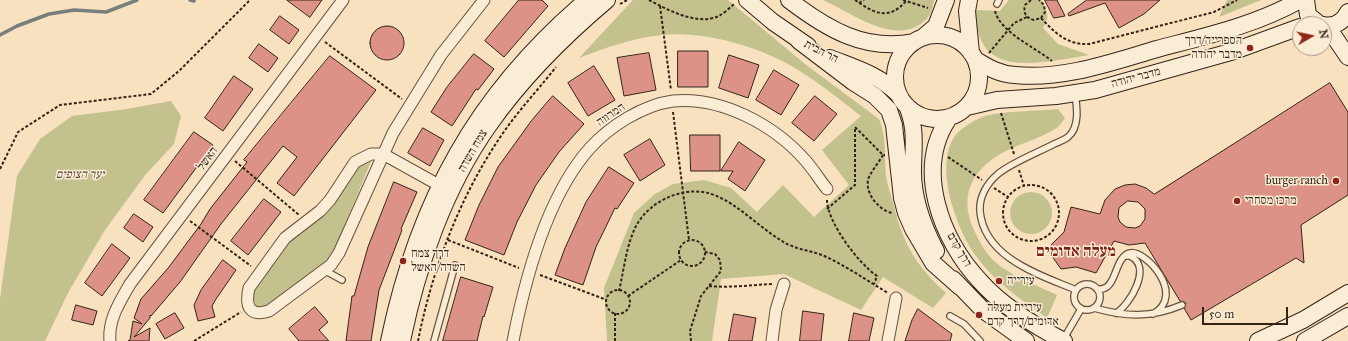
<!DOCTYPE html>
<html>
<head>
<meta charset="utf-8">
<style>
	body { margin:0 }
	#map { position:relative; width:1348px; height:341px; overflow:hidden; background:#f8e1bf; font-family:"IM FELL Great Primer",serif }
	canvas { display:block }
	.north { position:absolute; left:1292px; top:16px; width:40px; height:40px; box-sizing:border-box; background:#faecd5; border:1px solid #ab9c89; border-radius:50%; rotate:81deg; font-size:11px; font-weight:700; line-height:16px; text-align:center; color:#342418 }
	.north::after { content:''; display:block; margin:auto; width:14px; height:18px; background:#8f2418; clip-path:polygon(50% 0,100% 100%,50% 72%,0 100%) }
	.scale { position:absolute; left:1202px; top:307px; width:86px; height:18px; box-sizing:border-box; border:2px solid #342418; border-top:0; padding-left:5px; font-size:12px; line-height:14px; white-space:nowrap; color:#342418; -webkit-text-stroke:3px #faecd5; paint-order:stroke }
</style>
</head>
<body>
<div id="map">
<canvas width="1348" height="341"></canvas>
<div class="north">N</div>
<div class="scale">50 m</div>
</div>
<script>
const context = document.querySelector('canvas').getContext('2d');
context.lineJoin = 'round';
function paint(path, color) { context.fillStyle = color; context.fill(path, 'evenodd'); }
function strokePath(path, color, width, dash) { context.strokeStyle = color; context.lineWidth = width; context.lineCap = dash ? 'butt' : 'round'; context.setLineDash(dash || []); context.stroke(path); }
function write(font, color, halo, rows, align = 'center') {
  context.font = font + ' "IM FELL Great Primer","Frank Ruhl Libre",serif'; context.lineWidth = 3; context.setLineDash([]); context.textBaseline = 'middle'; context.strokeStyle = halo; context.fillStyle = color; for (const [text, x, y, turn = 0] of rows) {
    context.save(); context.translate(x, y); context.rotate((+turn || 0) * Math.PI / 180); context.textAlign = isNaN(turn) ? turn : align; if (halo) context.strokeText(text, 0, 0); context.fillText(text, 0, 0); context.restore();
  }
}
paint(new Path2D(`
	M633 0H728L805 64 879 119C887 139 884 155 886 176 887 185 891 194 893 203 903 243 915 265 946 293L933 308 883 277 861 310 784 274 721 279 712 341H607L604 288 634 213 655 194 673 184 704 180 731 188 757 212 783 185 814 217 849 185 822 150 861 116C838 98 802 69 776 58 742 42 698 31 661 35 633 38 605 48 579 58Z
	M823 0H934C932 12 930 18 919 25 890 43 850 12 823 0Z
	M1009 0H1041C1047 12 1051 15 1043 28L1058 44 1089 55C1042 62 974 82 976 10L1000 11Z
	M1227 0H1261L1219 17Z
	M171 101 181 116 174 144 146 174 105 230 69 291 45 341H0V299L17 176 40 139 72 116 127 109Z
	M1058 109 1065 118C1062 122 1059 127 1055 129 1039 139 1019 144 1002 153 969 172 958 200 976 234 980 243 986 253 993 260 1010 276 1036 285 1057 295L1047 318C1021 300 995 282 976 256 957 230 933 166 955 136 961 128 973 121 982 117 997 111 1040 111 1058 109Z
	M372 159 334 251 327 261 267 306 260 308 256 307 253 298 254 290 289 242 324 215 335 203 359 167Z
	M1010 213a21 21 0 1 1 42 0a21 21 0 1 1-42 0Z`), '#c3c18e');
strokePath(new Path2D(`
	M190 0 194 1
	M0 35 17 26 49 14 74 10 106 12 137 0`), '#767f7b', 3.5);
const building = new Path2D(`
	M287 0H322L310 17Z
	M519 0H542L548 6 504 57 485 41Z
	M1045 0H1057L1065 16 1054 18Z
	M1087 0H1160L1144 14 1119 28 1105 3 1069 16 1068 14Z
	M280 16 299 30 289 44 270 30Z
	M370 43a17 17 0 1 1 34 0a17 17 0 1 1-34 0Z
	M259 44 278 58 268 72 249 58Z
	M678 51H708V87H678Z
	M649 53 656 90 624 96 617 58Z
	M474 54 494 69 478 90 476 89 452 126 431 112 447 87Z
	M729 55 759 65 748 98 719 88Z
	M330 56 376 90 294 196 277 183 297 157 283 146 221 224 180 282 151 316 150 315V318L134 337 150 328 149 341H128L130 340 133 321 142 324 134 318 141 299 169 267 201 224 210 209 247 162 244 160Z
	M594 66 615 100 588 116 568 83Z
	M774 70 799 85 781 115 756 100Z
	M234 76 253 89 223 131 205 118Z
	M1330 83 1348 112V195L1301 225 1304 263 1296 258 1191 320 1184 308 1186 303 1180 301 1145 243 1129 245 1114 241 1096 273 1076 267 1061 269 1047 249 1064 232 1071 207 1100 214 1105 200 1115 189 1125 185 1135 184 1146 188 1154 194ZM1128 201 1138 202 1145 209V219L1140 226 1135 228 1126 227 1120 222 1118 217 1119 208Z
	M553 96 584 124 559 152 536 185 517 222 504 255 465 240 479 205 498 167 532 120Z
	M815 96 837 114 814 141 792 123Z
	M423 128 444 140 430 166 408 153Z
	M194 132 213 145 163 213 144 200Z
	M690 135H720V171H691Z
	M650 139 665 165 640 181 624 155Z
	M739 142 765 160 745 191 728 179 733 171H721Z
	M609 167 634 183 617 209 615 208 596 247 583 285 555 275 565 248 586 202Z
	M394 182 417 192 401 229 402 230 379 290 371 341H346L352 296H354L368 247Z
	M264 199 281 212 248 255 231 241Z
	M134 214 153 227 143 242 124 228Z
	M112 244 130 258 102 296 85 283Z
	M223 260 236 270 216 299 212 306 215 317 198 321 194 305 201 290Z
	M461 277 493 287 484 317 483 316 477 341H443Z
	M76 305 97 311 93 325 72 320Z
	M315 307 328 322 319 330 329 341H299L289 329Z
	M918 309 952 334 950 341H905L912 320Z
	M803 311 824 314 821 341H800Z
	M175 313 184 328 165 339 156 324Z
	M854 313 874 318 869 341H849Z
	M734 314 756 318 752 341H729Z`);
paint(building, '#dd9288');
strokePath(building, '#342418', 1);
const lane = new Path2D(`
	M997 4 999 0
	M1075 94C1077 107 1080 127 1068 137 1064 140 1059 142 1054 144 1039 152 1011 163 998 174 987 183 979 197 980 211 984 258 1040 275 1076 290
	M324 270 342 280
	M1074 297a13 13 0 1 1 26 0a13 13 0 1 1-26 0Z
	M1097 289C1118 292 1113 257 1130 253 1145 249 1187 295 1153 314
	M1094 308C1126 317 1151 318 1182 305
	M1116 313C1130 305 1153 266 1130 256H1126
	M950 316 964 324 980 341
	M1063 340 1081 309
	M434 341 455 265`);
const street = new Path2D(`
	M446 189 383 154H371L355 162 330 200 320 211 285 238 249 288C245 306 249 317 269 311L331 265 339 253 393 133 441 55 484 0
	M110 341C108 319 120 302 130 284L343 0
	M513 341C525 279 547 196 590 148 610 126 643 105 673 101 721 96 774 125 805 160 813 169 819 179 827 189
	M772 341 776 310 784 284
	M888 341 896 298`);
const secondary = new Path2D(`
	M747 0 773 22 808 46
	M789 0C827 29 865 52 914 42
	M969 0 967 11 971 53
	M1306 0 1308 15 1319 24
	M1324 25C1335 27 1343 22 1348 12
	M1327 26 1348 57
	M895 77a42 42 0 1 1 84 0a42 42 0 1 1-84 0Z
	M923 37 936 26 946 0
	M799 41 853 82 875 96 889 110 894 125 902 198 906 213 913 229 933 263 960 287
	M830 58C855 68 880 75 899 95
	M976 60C989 68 999 74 1015 75 1063 80 1112 62 1157 49 1206 36 1256 25 1300 0
	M907 106C917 130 913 147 913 172 913 199 924 228 936 251
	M967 107 997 100 1056 96 1095 90 1234 51 1300 27
	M949 118C914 169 941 239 980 281 1002 306 1035 326 1064 341
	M953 279 983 310 1026 341
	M389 341C418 201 477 93 587 0
	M402 341C417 267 445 187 489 125 522 78 563 37 607 0
	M1258 341 1303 320 1348 293
	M1305 341 1348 316`);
strokePath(lane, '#655342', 8);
strokePath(street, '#655342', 13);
strokePath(secondary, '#342418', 18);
strokePath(new Path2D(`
	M649 0C668 10 697 26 719 16 724 13 730 8 734 4
	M855 0C875 14 889 21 907 0
	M903 0 928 8
	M1031 0 1025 5C1023 13 1026 18 1034 20L1041 18 1045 12 1044 5 1039 0
	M859 3 864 0
	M620 4 627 0
	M660 6 671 90
	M995 11C1000 32 1036 48 1052 61
	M1041 18C1055 33 1067 45 1089 44L1214 12 1237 0
	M325 42 402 99
	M989 53 1014 23 1027 17
	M673 112 689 240
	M1001 113 1014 154
	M883 155C879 162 873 169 869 177 863 191 878 210 892 213
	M948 157 982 180
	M235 161 299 215
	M0 169 18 132 60 105 151 94 179 71 250 0
	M1019 170 1024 186
	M1003 213a28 28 0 1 1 56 0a28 28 0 1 1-56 0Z
	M994 188 1008 197
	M827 200C827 222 859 264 877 276L874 284
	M827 209 855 185V127L883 155H885
	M190 221 251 266
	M448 240 519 268
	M679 253a13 13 0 1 1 26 0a13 13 0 1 1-26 0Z
	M540 275 607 300
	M709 286C730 288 751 285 772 284
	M606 302a12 12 0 1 1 24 0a12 12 0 1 1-24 0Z
	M619 291C624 270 626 246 636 226 650 200 686 184 714 195 738 204 760 228 782 241 794 249 808 250 822 255 845 265 866 280 888 293
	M628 296 681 260
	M615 313V341
	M194 341 241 312
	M418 341C432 270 460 196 501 136 517 112 538 90 556 67
	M691 341 690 331 701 296 721 271 720 260 715 254 705 252`), '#342418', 2, [3, 2]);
strokePath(lane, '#faecd5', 5.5);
strokePath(street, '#faecd5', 11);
strokePath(secondary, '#faecd5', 16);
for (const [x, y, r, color] of [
	[1250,48,4,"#8f2418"],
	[1336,181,4,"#8f2418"],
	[1237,201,4,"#8f2418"],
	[403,261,4,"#8f2418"],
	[999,281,4,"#8f2418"],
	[979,315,4,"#8f2418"]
]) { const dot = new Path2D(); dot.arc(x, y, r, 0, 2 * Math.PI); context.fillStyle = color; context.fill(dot); strokePath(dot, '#faecd5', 1.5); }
write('12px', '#342418', '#faecd5', [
	["הספרייה/דרך",1242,41,"right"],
	["מדבר יהודה",1242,55,"right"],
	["burger ranch",1328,181,"right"],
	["מרכז מסחרי",1245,201],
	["דרך צמח",411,254],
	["השדה/האשל",411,268],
	["עירייה",1007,281],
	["עיריית מעלה",987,308],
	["אדומים/דרך קדם",987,322]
], 'left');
write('12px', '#342418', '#faecd5', [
	["הר הבית",821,52,27],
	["מדבר יהודה",1136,78,-15],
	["המרווה",611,115,-34],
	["צמח השדה",473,151,-60],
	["האשל",208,159,-53],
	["דרך קדם",959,250,60]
]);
write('italic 12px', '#584b36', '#faecd5', [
	["יער הצופים",80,175]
]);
write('bold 16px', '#7a1f14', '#faecd5', [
	["מעלה אדומים",1076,252]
]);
</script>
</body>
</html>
